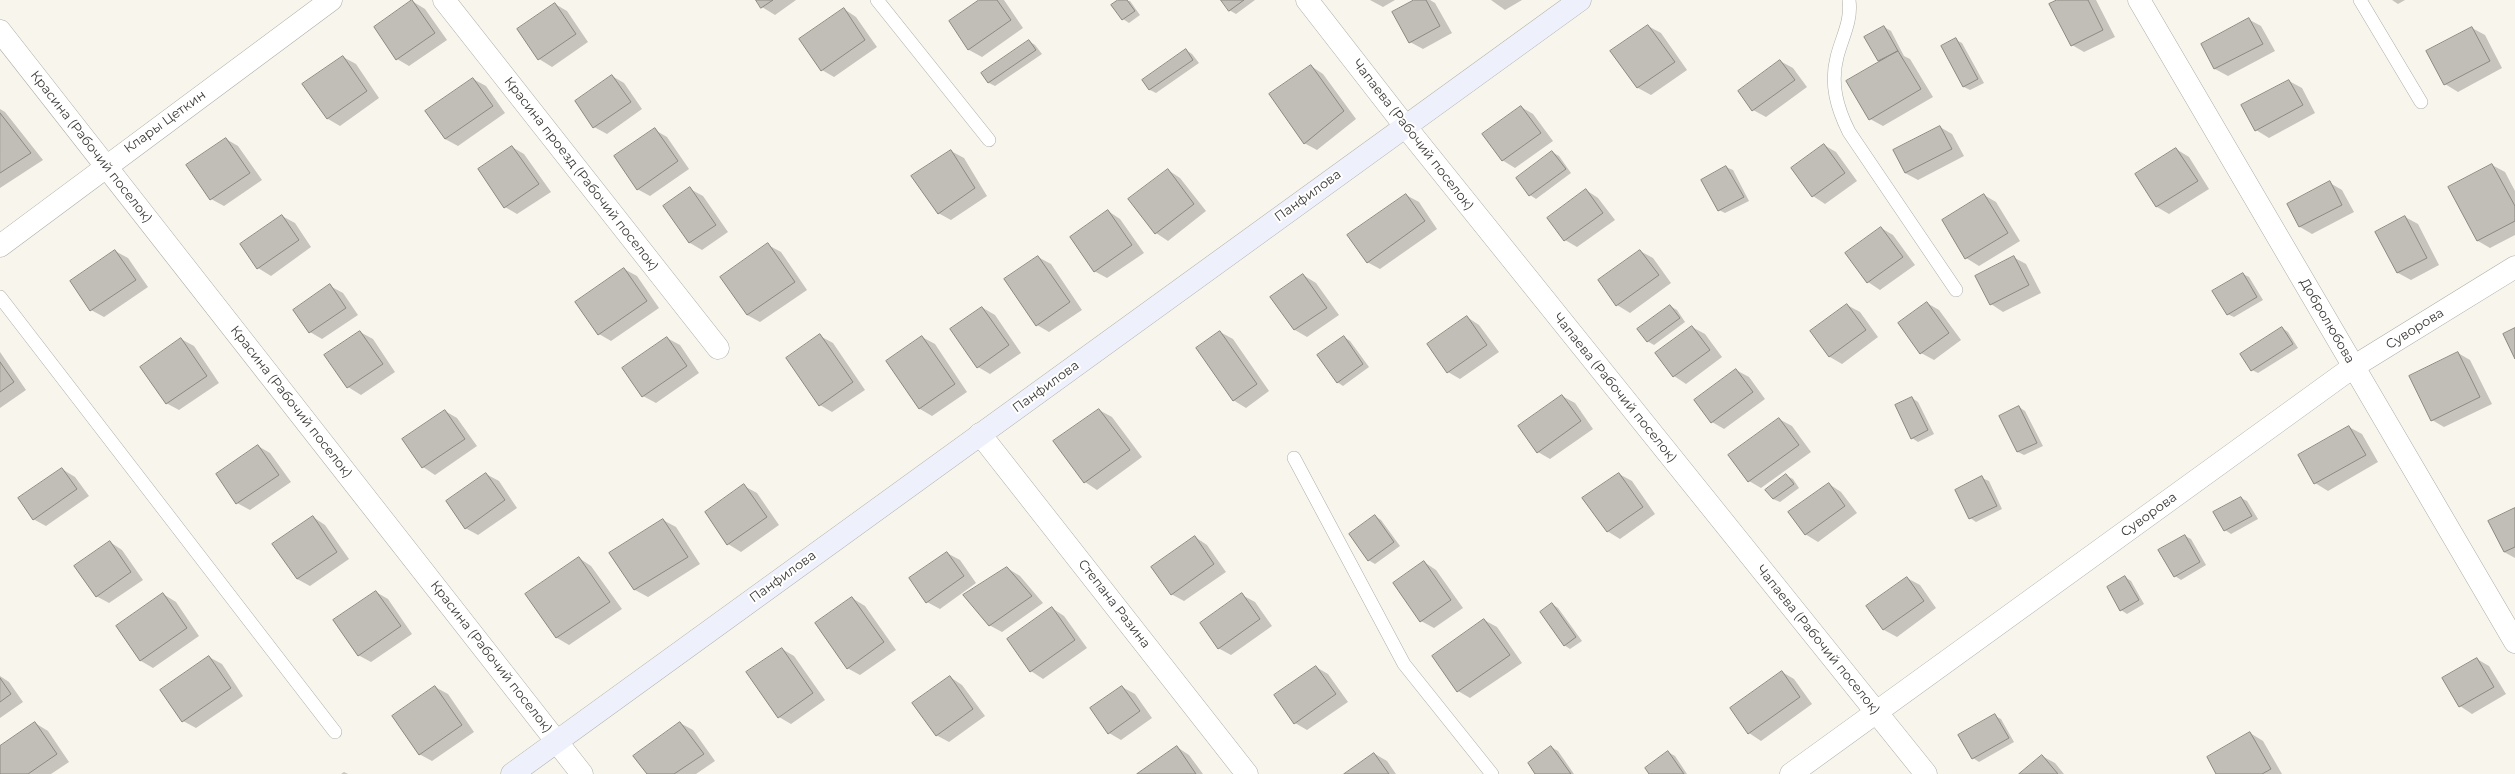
<!DOCTYPE html>
<html>
<head>
<meta charset="utf-8">
<style>
	body { margin:0 }
	canvas { display:block; background:#f7f5ec }
</style>
</head>
<body>
<canvas width="2515" height="774"></canvas>
<script>
const context = document.querySelector('canvas').getContext('2d');
context.lineJoin = 'round';
function paint(path, color) { context.fillStyle = color; context.fill(path, 'evenodd'); }
function strokePath(path, color, width, dash) { context.strokeStyle = color; context.lineWidth = width; context.lineCap = dash ? 'butt' : 'round'; context.setLineDash(dash || []); context.stroke(path); }
function write(font, color, halo, rows, align = 'center') {
  context.font = font + ' Montserrat,sans-serif'; context.lineWidth = 4; context.setLineDash([]); context.textBaseline = 'middle'; context.strokeStyle = halo; context.fillStyle = color; for (const [text, x, y, turn = 0] of rows) {
    context.save(); context.translate(x, y); context.rotate((+turn || 0) * Math.PI / 180); context.textAlign = isNaN(turn) ? turn : align; if (halo) context.strokeText(text, 0, 0); context.fillText(text, 0, 0); context.restore();
  }
}
paint(new Path2D(`
	M757 0H796L775 15 762 7Z
	M981 0H1004L1023 28 982 57 969 50 950 21Z
	M1120 0 1130 1 1140 15 1129 23 1123 19Z
	M1222 0H1255L1236 14 1229 10Z
	M1370 0H1395L1383 7Z
	M1416 0H1430L1435 3 1452 33 1423 49 1410 42Z
	M1491 0H1522L1505 10Z
	M2059 0H2096L2115 37 2084 52 2072 45Z
	M2392 0H2405L2398 4Z
	M412 1 425 9 447 40 409 66 397 59Z
	M555 4 567 11 588 42 552 67 539 59 518 29Z
	M844 9 856 17 877 47 834 77 822 70Z
	M2248 19 2261 26 2275 51 2228 76 2215 69 2202 44Z
	M1648 26 1661 33 1687 70 1651 95 1638 88 1612 51Z
	M1884 27 1891 31 1904 56 1910 59 1933 97 1883 126 1870 119Z
	M2472 28 2485 35 2502 68 2458 92 2445 84 2427 51Z
	M1956 40 1962 43 1984 83 1970 90 1964 87 1943 47Z
	M1029 41 1035 45 1042 54 995 86 989 83 983 73Z
	M1186 50 1192 54 1199 63 1156 93 1150 90 1143 80Z
	M343 57 356 64 379 98 340 126 328 119Z
	M1780 61 1793 68 1807 87 1766 117 1753 110 1739 91Z
	M1311 66 1323 74 1356 119 1317 150 1304 143Z
	M612 76 624 83 642 109 607 134 594 127Z
	M473 79 486 86 505 113 458 146 445 139Z
	M2289 81 2302 88 2315 113 2269 138 2256 130Z
	M1521 107 1533 114 1553 141 1515 168 1502 160Z
	M0 109 5 112 43 160 0 188Z
	M1940 127 1952 134 1964 156 1918 180 1905 173Z
	M655 130 667 137 689 169 650 196 637 189Z
	M226 139 238 146 262 180 224 206 211 199Z
	M1824 145 1836 152 1857 181 1825 204 1813 196Z
	M512 147 524 154 551 192 517 214 505 207Z
	M2176 149 2189 157 2209 189 2169 214 2157 207 2136 175Z
	M951 151 964 158 987 196 951 220 938 213Z
	M1552 152 1559 156 1571 173 1536 199 1530 195Z
	M2492 165 2505 172 2515 191V235L2490 248 2478 241 2449 188Z
	M1726 167 1733 170 1749 201 1725 213 1719 210Z
	M1168 170 1180 178 1206 211 1168 241 1156 233Z
	M2330 183 2342 190 2354 212 2312 234 2300 227 2288 205Z
	M690 189 703 196 728 232 702 250 690 243 664 206Z
	M1586 190 1598 198 1615 220 1577 247 1565 240Z
	M1406 195 1419 202 1437 229 1380 269 1367 262Z
	M1984 195 1996 202 2020 241 1979 266 1966 258Z
	M1108 211 1120 219 1144 253 1107 278 1094 271Z
	M282 216 295 223 311 247 271 276 258 268 241 244Z
	M2405 217 2418 224 2439 265 2411 280 2398 273 2377 232Z
	M1881 228 1893 235 1915 265 1880 290 1868 282Z
	M768 245 781 252 807 290 760 322 747 315Z
	M115 251 128 258 148 287 104 317 91 310Z
	M1640 251 1653 258 1671 283 1630 313 1617 305 1599 281Z
	M1038 257 1051 264 1082 310 1049 332 1037 325Z
	M2013 257 2026 264 2041 293 2003 312 1991 304Z
	M624 269 637 276 659 308 611 341 599 334Z
	M2243 274 2249 277 2263 300 2234 317 2227 314Z
	M1303 275 1316 283 1339 315 1307 337 1295 330Z
	M330 286 343 293 358 315 322 339 310 332Z
	M1927 303 1939 310 1961 340 1934 360 1921 353Z
	M1847 305 1860 312 1878 337 1842 364 1830 357 1811 331Z
	M1670 306 1677 310 1685 322 1654 345 1647 341Z
	M983 308 995 315 1021 353 990 374 978 367 952 329Z
	M1467 317 1479 325 1499 352 1460 379 1448 372Z
	M1692 327 1705 334 1722 357 1686 384 1674 376 1657 353Z
	M2282 328 2288 332 2298 348 2258 373 2252 370Z
	M360 332 373 339 395 372 361 395 348 387 326 355Z
	M1220 332 1233 339 1269 391 1246 408 1233 400Z
	M820 336 833 343 865 390 832 412 820 405Z
	M922 337 935 344 967 392 932 416 920 409 887 361Z
	M1344 337 1350 341 1369 367 1343 386 1337 382Z
	M667 338 680 345 699 373 656 403 643 396Z
	M181 339 194 346 219 383 179 410 166 403Z
	M0 352 26 390 0 408Z
	M2458 353 2470 360 2492 404 2444 427 2432 420Z
	M1736 370 1749 377 1765 399 1724 429 1712 422Z
	M1562 396 1575 403 1593 429 1550 459 1538 452Z
	M1912 398 1918 402 1934 434 1918 442 1912 438Z
	M2019 407 2025 411 2043 446 2024 455 2018 452Z
	M1099 410 1112 417 1142 457 1097 490 1085 482 1054 441Z
	M445 411 457 418 477 446 435 475 423 467Z
	M1779 419 1792 426 1811 452 1761 488 1749 481Z
	M2349 427 2362 434 2378 462 2328 491 2315 483 2299 455Z
	M258 446 270 453 291 482 250 510 237 503Z
	M62 469 75 477 89 496 46 526 33 519Z
	M486 474 499 481 517 508 478 535 465 528Z
	M1619 474 1632 481 1655 514 1620 539 1607 531Z
	M1787 476 1793 479 1799 488 1780 502 1773 499Z
	M1982 478 1989 481 2002 509 1976 522 1970 518Z
	M1829 484 1841 492 1857 513 1818 542 1805 534Z
	M744 486 757 493 779 525 741 552 728 544 706 512Z
	M2241 498 2247 501 2258 519 2231 534 2225 530Z
	M2515 509V558L2504 552Z
	M1375 516 1381 520 1400 546 1375 564 1368 560Z
	M313 517 325 525 349 559 310 586 297 579Z
	M663 520 676 527 700 564 648 597 635 590 610 554Z
	M2185 536 2191 539 2206 565 2181 580 2175 576Z
	M1195 537 1207 545 1226 572 1184 601 1171 594Z
	M110 542 122 550 143 580 109 603 96 596Z
	M947 553 960 560 976 583 940 609 927 602Z
	M579 558 591 566 622 609 569 645 557 638 527 594Z
	M1424 562 1436 570 1463 608 1434 628 1421 621Z
	M1007 568 1020 576 1043 603 1002 632 989 625Z
	M2125 577 2131 581 2144 604 2127 614 2121 610 2108 587Z
	M1907 578 1920 585 1936 608 1897 637 1884 630 1867 607Z
	M376 592 388 599 412 634 371 662 358 655Z
	M163 594 176 602 199 636 153 668 141 661Z
	M1242 595 1255 602 1272 626 1231 655 1218 648Z
	M852 598 865 606 896 650 860 675 847 668Z
	M1552 604 1558 608 1582 641 1570 649 1564 645Z
	M1052 608 1064 616 1087 648 1043 679 1031 671Z
	M1484 620 1497 627 1522 663 1470 698 1458 691Z
	M782 649 794 656 825 700 791 724 779 717Z
	M209 657 222 664 243 696 196 728 183 721Z
	M2477 659 2489 666 2506 694 2472 714 2460 706Z
	M1316 667 1328 674 1348 702 1307 730 1295 723Z
	M1782 672 1794 679 1812 704 1761 741 1749 733Z
	M0 676 9 682 23 702 0 718Z
	M950 677 962 685 985 716 949 742 936 735Z
	M435 687 448 694 474 732 432 761 419 754Z
	M1122 687 1135 694 1152 718 1121 740 1109 733Z
	M1995 716 2001 719 2014 742 1979 762 1973 758Z
	M35 723 48 731 69 762 51 774H0V748Z
	M680 723 693 730 715 761 696 774H648Z
	M2250 733 2263 741 2282 774H2218Z
	M1177 747 1189 755 1203 774H1139Z
	M1551 747 1558 751 1574 774H1537Z
	M1668 752 1675 756 1687 774H1650Z
	M1375 754 1387 761 1396 774H1346Z
	M2042 756 2055 763 2064 774H2021Z
	M344 772 348 774H341Z`), '#0003');
const building = new Path2D(`
	M412 0 435 33 396 60 374 27Z
	M756 0H773L761 8Z
	M979 0H997L1011 20 968 50 949 21Z
	M1118 0H1127L1135 11 1122 20 1111 5Z
	M1221 0H1244L1229 11Z
	M1414 0H1426L1440 26 1409 43 1392 12Z
	M2057 0H2088L2103 30 2071 46 2049 4Z
	M555 3 576 34 538 60 517 29Z
	M844 8 865 40 821 71 799 39Z
	M2249 18 2263 44 2214 69 2201 44Z
	M1648 25 1675 62 1637 88 1610 51Z
	M1884 26 1898 51 1878 61 1864 37Z
	M2472 27 2490 61 2444 85 2426 51Z
	M1956 38 1978 79 1963 87 1941 46Z
	M1029 40 1036 50 988 83 981 73Z
	M1186 49 1193 60 1149 90 1142 80Z
	M1898 51 1921 89 1869 120 1846 81Z
	M343 56 367 91 327 119 302 84Z
	M1780 60 1795 80 1752 111 1738 91Z
	M1311 65 1344 111 1304 144 1269 94Z
	M612 75 631 102 593 128 575 101Z
	M473 78 493 106 445 139 425 111Z
	M2289 80 2303 105 2255 131 2241 105Z
	M1521 106 1541 133 1502 161 1482 134Z
	M0 113 31 153 0 173Z
	M1940 126 1952 149 1905 173 1893 150Z
	M655 128 678 161 637 190 614 156Z
	M226 138 250 173 210 200 186 165Z
	M1824 144 1845 173 1812 197 1791 168Z
	M512 146 539 184 504 208 478 169Z
	M2176 148 2198 181 2156 207 2135 174Z
	M951 150 975 188 938 214 911 176Z
	M1552 151 1566 169 1529 196 1516 178Z
	M2492 164 2515 206V221L2477 241 2448 187Z
	M1726 166 1744 197 1718 211 1701 180Z
	M1168 169 1194 204 1155 234 1128 199Z
	M2330 181 2342 205 2299 227 2287 204Z
	M690 187 716 225 689 243 663 206Z
	M1586 189 1603 213 1564 241 1547 218Z
	M1406 194 1425 221 1367 263 1347 235Z
	M1984 194 2008 233 1965 259 1942 220Z
	M1108 210 1132 245 1094 272 1070 237Z
	M282 215 299 240 257 269 240 244Z
	M2405 216 2427 258 2397 273 2375 232Z
	M1881 227 1903 257 1867 283 1845 253Z
	M768 243 795 282 747 315 720 277Z
	M115 250 136 280 90 311 70 281Z
	M1640 250 1659 275 1616 306 1598 280Z
	M1038 256 1070 302 1036 326 1004 279Z
	M2014 256 2029 285 1990 305 1975 276Z
	M624 268 647 301 598 335 575 302Z
	M2243 273 2257 297 2227 315 2212 291Z
	M1303 274 1327 308 1294 330 1270 297Z
	M330 284 346 308 309 333 293 310Z
	M1927 302 1949 333 1920 354 1898 323Z
	M1847 304 1866 330 1829 357 1810 331Z
	M1670 305 1680 318 1647 342 1637 329Z
	M982 307 1009 345 977 368 950 329Z
	M1467 316 1487 345 1447 373 1427 344Z
	M1692 326 1710 350 1673 377 1655 353Z
	M2282 327 2293 344 2251 371 2240 354Z
	M2515 328V359L2503 334Z
	M360 331 383 364 347 388 324 355Z
	M1220 331 1257 384 1233 401 1196 348Z
	M820 334 853 382 819 406 786 358Z
	M922 336 955 384 919 409 886 361Z
	M1344 336 1363 364 1337 383 1317 355Z
	M667 337 687 366 642 397 622 368Z
	M181 338 207 376 166 404 140 367Z
	M2458 352 2480 397 2431 421 2409 376Z
	M0 362 14 382 0 392Z
	M1736 369 1753 392 1711 423 1694 400Z
	M1562 395 1581 421 1537 453 1518 426Z
	M1912 397 1928 430 1911 439 1895 405Z
	M2019 406 2037 443 2017 452 1999 416Z
	M1099 409 1130 450 1084 483 1053 441Z
	M445 410 465 439 422 468 402 439Z
	M1779 418 1799 445 1748 482 1728 455Z
	M2349 426 2366 455 2314 484 2298 455Z
	M258 445 279 475 236 504 216 474Z
	M62 468 77 489 33 520 18 498Z
	M486 473 505 500 465 529 446 501Z
	M1619 473 1643 507 1607 532 1582 498Z
	M1786 474 1794 484 1773 499 1765 490Z
	M1982 476 1997 506 1969 519 1955 490Z
	M1829 483 1845 506 1805 535 1788 512Z
	M744 484 767 517 727 545 705 512Z
	M2241 497 2252 516 2224 531 2213 512Z
	M2515 508V547L2504 552 2488 521Z
	M1375 515 1394 542 1368 561 1349 534Z
	M313 516 337 552 297 579 272 544Z
	M663 519 688 557 634 590 609 553Z
	M2185 535 2200 562 2174 577 2158 550Z
	M1195 536 1214 564 1171 595 1151 567Z
	M110 541 131 572 96 597 74 566Z
	M947 552 964 576 926 603 909 578Z
	M579 557 610 602 556 638 525 594Z
	M1424 561 1451 600 1420 622 1393 583Z
	M1007 567 1032 596 989 626 963 595Z
	M2125 576 2139 600 2120 611 2107 587Z
	M1907 577 1924 601 1883 630 1866 606Z
	M376 591 401 626 358 656 333 620Z
	M163 593 187 628 140 661 116 626Z
	M1242 593 1260 619 1218 649 1200 623Z
	M852 597 884 642 847 669 815 623Z
	M1552 603 1576 637 1564 646 1540 612Z
	M1052 607 1075 640 1030 672 1007 639Z
	M1484 619 1510 655 1457 692 1432 656Z
	M782 648 813 693 778 718 746 672Z
	M209 656 231 688 182 722 160 690Z
	M2477 658 2494 687 2459 707 2442 678Z
	M1316 666 1336 694 1294 724 1274 695Z
	M1782 671 1800 697 1748 734 1730 708Z
	M950 676 973 709 936 736 912 703Z
	M0 678 11 694 0 702Z
	M435 686 462 725 419 755 392 716Z
	M1122 686 1140 711 1108 734 1090 708Z
	M1995 714 2009 738 1972 759 1958 735Z
	M35 722 57 754 28 774H0V746Z
	M680 722 704 754 674 774H647L633 756Z
	M2250 732 2271 769 2262 774H2216L2207 757Z
	M1177 746 1196 774H1137Z
	M1551 746 1571 774H1535L1528 763Z
	M1668 751 1684 774H1649L1645 768Z
	M1374 753 1389 774H1344Z
	M2042 755 2058 774H2019Z`);
paint(building, '#c0beb6');
strokePath(building, '#8b8981', 1);
const lane = new Path2D(`
	M877 0 989 140
	M1849 0C1852 21 1842 37 1837 57 1830 84 1837 108 1849 132L1956 290
	M2360 0 2421 102
	M0 297 335 732
	M1294 458 1404 664 1492 774`);
const street = new Path2D(`
	M444 0 718 348
	M1307 0 1405 126 1926 774
	M2139 0 2515 642
	M0 31 582 774
	M0 246 331 0
	M980 434 1247 774
	M1791 774 2353 367 2515 267`);
const secondary = new Path2D(`
	M512 774 1580 0`);
strokePath(lane, '#aeada5', 14);
strokePath(street, '#aeada5', 23);
strokePath(secondary, '#aeada5', 23);
strokePath(lane, '#fff', 13);
strokePath(street, '#fff', 22);
strokePath(secondary, '#eef0fc', 22);
write('13px', '#3c3b38', '#fff', [
	["Клары Цеткин",165,122,-36],
	["Чапаева (Рабочий поселок)",1413,135,52],
	["Красина (Рабочий поселок)",91,147,52],
	["Красина проезд (Рабочий поселок)",581,174,52],
	["Панфилова",1308,196,-36],
	["Добролюбова",2327,321,60],
	["Суворова",2415,329,-32],
	["Панфилова",1046,387,-36],
	["Чапаева (Рабочий поселок)",1615,388,51],
	["Красина (Рабочий поселок)",291,402,52],
	["Суворова",2149,515,-36],
	["Панфилова",783,577,-36],
	["Степана Разина",1114,604,52],
	["Чапаева (Рабочий поселок)",1818,640,51],
	["Красина (Рабочий поселок)",491,657,52]
]);
</script>
</body>
</html>
